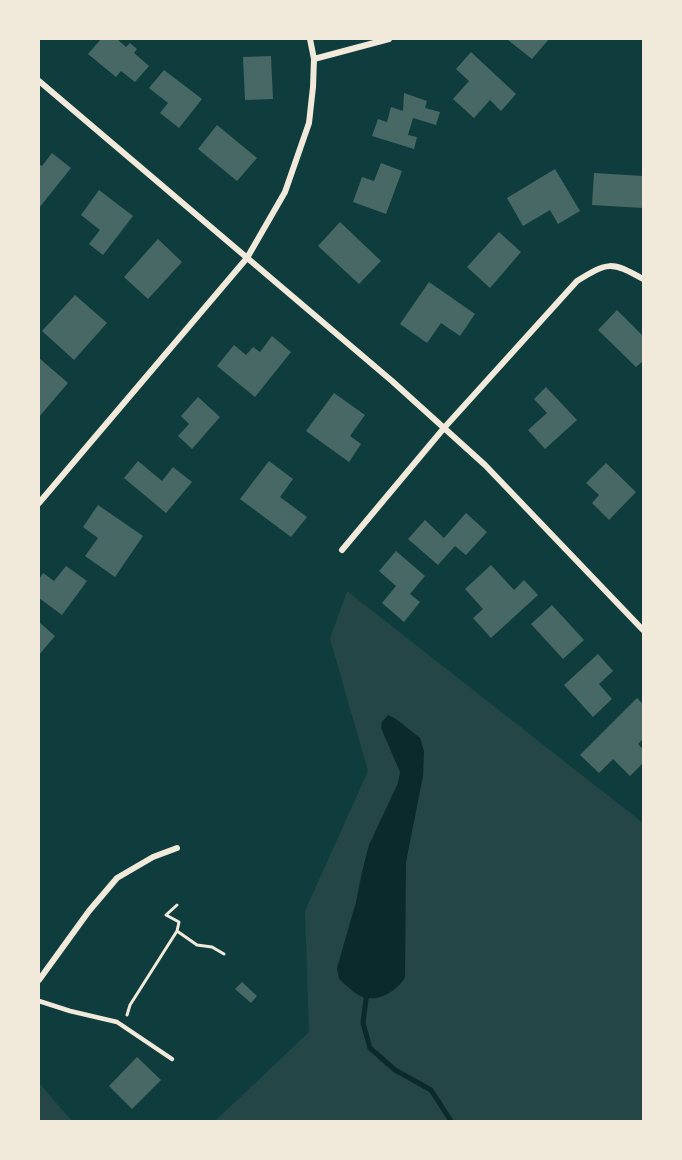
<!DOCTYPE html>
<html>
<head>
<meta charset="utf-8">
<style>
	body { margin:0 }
	#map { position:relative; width:682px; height:1160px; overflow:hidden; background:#0f3d3e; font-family:"Work Sans",sans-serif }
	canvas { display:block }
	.frame { position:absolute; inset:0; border:40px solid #f1e9da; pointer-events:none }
</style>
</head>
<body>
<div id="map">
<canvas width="682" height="1160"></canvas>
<div class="frame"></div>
</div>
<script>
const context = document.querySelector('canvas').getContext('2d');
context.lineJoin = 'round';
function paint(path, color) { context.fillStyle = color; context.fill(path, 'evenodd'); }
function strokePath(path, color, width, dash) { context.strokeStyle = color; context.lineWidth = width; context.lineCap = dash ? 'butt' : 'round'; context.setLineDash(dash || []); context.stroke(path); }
paint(new Path2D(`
	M347 591 643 823V1121H215L309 1032 305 911 368 771 330 639Z
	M39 1083 72 1121H39Z`), '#244646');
paint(new Path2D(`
	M388 715 396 719 420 738 424 751 423 776 406 862 405 977C399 989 381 1001 366 998 356 996 346 985 339 979L337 968 356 902 362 872 369 845 398 783 400 772 381 728 382 722Z`), '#0a2a2b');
strokePath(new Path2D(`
	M367 991 363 1023 370 1048 395 1070 431 1090 451 1121`), '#0a2a2b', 5);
paint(new Path2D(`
	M101 39H117L126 47 130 43 137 49 134 53 149 66 135 82 121 71 116 77 88 54Z
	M509 39H549L532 59 508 40Z
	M471 52 516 94 501 111 490 100 474 118 453 99 469 81 456 69Z
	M271 56 273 99 245 100 243 57Z
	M164 70 202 99 179 128 160 113 168 103 149 88Z
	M404 93 427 101 425 108 440 112 436 125 413 118 408 135 417 137 414 149 372 136 378 119 387 122 391 107 403 111Z
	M217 125 257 158 237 181 198 149Z
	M52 153 71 168 39 208V164L42 166Z
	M381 163 402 171 386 214 353 202 362 177 374 181Z
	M555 169 580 211 558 224 550 210 523 226 507 198Z
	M594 173 643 176V208L592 205Z
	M99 190 133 216 103 255 89 244 100 230 81 215Z
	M340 222 381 261 359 284 318 246Z
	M499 232 521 252 490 288 467 267Z
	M158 239 182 262 148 299 124 277Z
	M429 282 475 314 460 336 441 323 427 343 400 324Z
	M75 295 107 323 74 360 42 331Z
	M617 310 643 336V361L636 367 598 330Z
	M272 336 291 352 255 397 217 366 234 345 246 355 253 347 260 352Z
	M39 358 68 383 39 417Z
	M546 387 577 420 545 449 528 430 547 413 534 399Z
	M334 393 365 415 350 436 361 444 349 462 306 431Z
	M198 397 220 417 192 449 178 436 189 424 181 416Z
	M138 461 162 481 173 467 192 482 166 513 124 478Z
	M269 461 293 479 280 497 307 517 291 537 240 499Z
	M606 463 636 492 609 520 592 503 599 495 586 483Z
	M98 505 143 536 115 577 85 556 98 538 83 527Z
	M466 513 487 532 466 555 455 546 438 565 408 539 425 520 444 538Z
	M396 551 425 576 410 594 420 602 404 622 382 603 396 586 379 571Z
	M491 565 514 590 524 580 538 595 491 638 473 618 483 609 465 589Z
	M66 566 87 581 62 615 39 598V579L43 573 54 581Z
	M552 605 584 640 563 659 531 624Z
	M39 622 55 636 39 655Z
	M598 654 613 671 599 684 612 699 593 717 564 685Z
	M637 698 643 704V739L638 744 643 749V763L630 776 613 759 599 773 580 755Z
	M242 982 257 996 251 1003 235 989Z
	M137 1057 161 1080 132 1109 109 1086Z`), '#486865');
strokePath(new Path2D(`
	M177 931 197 945 212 947 224 954
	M127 1015 130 1005 177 931 179 922 166 915 177 905`), '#f1e9da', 3);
strokePath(new Path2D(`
	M39 1001 70 1011 117 1022 172 1059`), '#f1e9da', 4.5);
strokePath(new Path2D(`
	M314 59 389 39
	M39 81 392 381 485 465 643 630
	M39 503 247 258 285 192 309 123 313 87 314 59 310 39
	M342 550 444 428 577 281C608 262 611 261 643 279
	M39 980 89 911 117 878 153 857 177 848`), '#f1e9da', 6);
</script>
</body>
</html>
